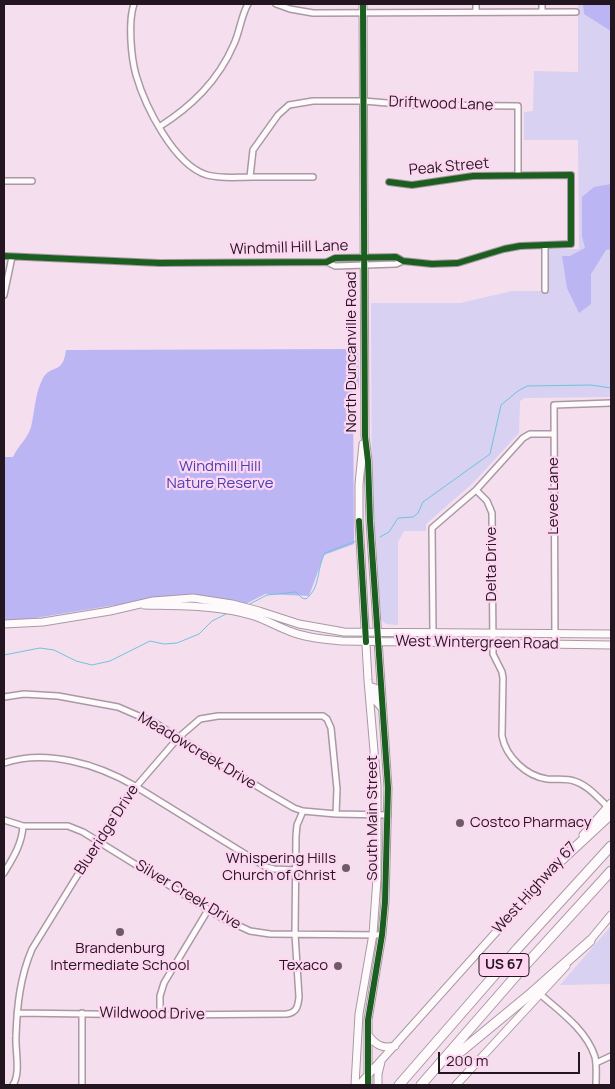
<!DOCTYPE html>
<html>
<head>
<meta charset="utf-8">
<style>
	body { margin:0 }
	#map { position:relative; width:615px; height:1089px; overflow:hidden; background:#f5dfee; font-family:Manrope,sans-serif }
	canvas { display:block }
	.frame { position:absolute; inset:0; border:5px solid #241620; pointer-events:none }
	.scale { position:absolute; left:438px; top:1052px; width:142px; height:22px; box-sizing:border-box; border:2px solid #241620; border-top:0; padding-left:6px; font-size:15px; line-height:18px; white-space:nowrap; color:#241620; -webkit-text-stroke:4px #fed6f1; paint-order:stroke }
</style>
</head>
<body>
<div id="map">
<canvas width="615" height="1089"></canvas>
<div class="frame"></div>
<div class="scale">200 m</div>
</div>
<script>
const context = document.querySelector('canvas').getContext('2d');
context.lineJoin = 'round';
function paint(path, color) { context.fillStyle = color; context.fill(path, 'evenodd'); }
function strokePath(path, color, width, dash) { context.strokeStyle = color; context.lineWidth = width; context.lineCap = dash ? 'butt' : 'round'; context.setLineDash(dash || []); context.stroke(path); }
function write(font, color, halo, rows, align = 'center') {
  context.font = font + ' Manrope,sans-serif'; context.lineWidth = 4.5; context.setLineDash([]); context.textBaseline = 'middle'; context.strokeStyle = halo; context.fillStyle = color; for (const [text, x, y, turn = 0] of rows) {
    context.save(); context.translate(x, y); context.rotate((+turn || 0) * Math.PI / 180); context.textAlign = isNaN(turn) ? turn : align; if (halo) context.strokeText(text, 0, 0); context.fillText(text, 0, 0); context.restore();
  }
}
paint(new Path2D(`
	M578 4H611V397L525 398 520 401 519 433 473 483 426 524V531H404L398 542V625L386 624 380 619 376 538 372 537 371 303H460L512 291H549V249H579L578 140H524V112L533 111 534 71 578 72Z
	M611 926V984L560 985Z`), '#d8d1f1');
paint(new Path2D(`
	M583 4H611V31L584 14Z
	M611 184V249L606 250 591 274V304L579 313 567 288 562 256H570L585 248 582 236V197L594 187Z
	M358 349 359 388 353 389 354 544 324 555 309 596 265 594 238 608 196 600 159 598 17 621H4V457H13C18 446 28 438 31 427 35 410 35 393 43 378 51 364 63 375 66 350Z`), '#bbb5f3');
strokePath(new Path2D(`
	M380 537 389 532 398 518 413 517 418 513 423 502 490 454 501 405 518 391 527 386 591 385 611 388
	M248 605 267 595 296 592 302 598 306 599C321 587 316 570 325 553L356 541
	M4 655 40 648 54 650 76 661 92 665 110 661 150 641 164 644 177 643 199 634 212 621 228 613`), '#6fc3de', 1);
const street = new Path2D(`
	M134 4C128 21 131 57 136 75 145 106 174 165 207 175 222 179 237 177 252 177 273 177 293 177 313 177
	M276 4 290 9 313 13 576 12
	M476 4V12
	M542 4V11
	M159 127C192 106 218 81 234 44 240 31 241 16 248 4
	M250 177 253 150 278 115 289 105 313 101H364L410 105 518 106V175
	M4 181H32
	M545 245V290
	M4 256 159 263 327 262 335 258 396 257 403 261 432 264 458 263 504 249 520 246 571 244V175L473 176 412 185 389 182
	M327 262 335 266 396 264 403 261
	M4 295 12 257
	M476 490 487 501 492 513 493 654 502 672 503 678 502 736C506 757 526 776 547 779 556 780 566 778 574 781 588 785 598 798 608 807
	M433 632 432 528 476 490 523 438 530 434H554
	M555 644 554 405 611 403
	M4 697 24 694 58 696 118 707 155 723 265 791 294 808 303 811 336 814 388 815
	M4 763C47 749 97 764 135 786L266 867 274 869 296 870
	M4 820 23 826H68L83 832 222 918 250 931 270 934 382 935
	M4 873C13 858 22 844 23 826
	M541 995C561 1012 587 1031 595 1057 597 1066 596 1076 596 1085
	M17 1013 160 1015 286 1014C297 1013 298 1006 299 997L295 934 296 836 297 825 303 811
	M82 1013V1085
	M160 1015V996L164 983 208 910
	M596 1063 611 1056
	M13 1085C21 1073 15 1050 16 1036 17 1006 20 977 32 949L122 803 178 738 200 719 218 716H323L327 719 331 728 337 789 336 814`);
const secondary = new Path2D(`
	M363 4 365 436 368 461 370 521 388 788 385 902 382 935 368 1020V1085
	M144 605C181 606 218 605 254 616 266 620 278 627 289 631 306 638 324 639 342 641L611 645
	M4 624 43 622 110 611 153 601 193 598 232 604 259 611 299 624 344 632 611 634
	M369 686 375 688 376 701 382 708
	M583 835 611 803
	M587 944 611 915
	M368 1035C376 1045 382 1049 395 1046
	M355 1085 359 1014 373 934 377 879V786L368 680 359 521V484L363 444
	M359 1085 557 864
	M378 1085V1074L381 1062
	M456 1085 566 966`);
const highway = new Path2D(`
	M555 866 611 814
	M448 1062 528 996 590 941
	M399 1085 518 948 611 846
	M421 1085 521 970 611 871`);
strokePath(street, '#a999a4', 8);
strokePath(secondary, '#a999a4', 9);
strokePath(highway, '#a999a4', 11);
strokePath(street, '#fefafc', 5);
strokePath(secondary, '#fefafc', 7);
strokePath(highway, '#fefafc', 9);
strokePath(new Path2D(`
	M363 4 365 436 368 461 370 521 388 788 385 902 382 935 368 1020V1085
	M4 256 159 263 327 262 335 258 396 257 403 261 432 264 458 263 504 249 520 246 571 244V175L473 176 412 185 389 182
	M359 521 366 642`), '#1b5e20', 6);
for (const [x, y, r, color] of [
	[460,823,5,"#6d5c68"],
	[346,868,5,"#6d5c68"],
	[120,932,5,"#6d5c68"],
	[338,966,5,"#6d5c68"]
]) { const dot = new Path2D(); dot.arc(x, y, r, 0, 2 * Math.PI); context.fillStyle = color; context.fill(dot); strokePath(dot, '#fed6f1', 2); }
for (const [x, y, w] of [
	[504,965,50]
]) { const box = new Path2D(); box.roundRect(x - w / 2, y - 11.5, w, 23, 4); context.fillStyle = '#fed6f1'; context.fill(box); strokePath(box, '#241620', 1); }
write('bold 14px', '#241620', null, [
	["US 67",504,965]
]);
write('15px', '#241620', '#fed6f1', [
	["Driftwood Lane",441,104,2],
	["Peak Street",449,167,-5],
	["Windmill Hill Lane",289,248,-2],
	["North Duncanville Road",352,352,-90],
	["Levee Lane",554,496,-90],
	["Delta Drive",492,564,-90],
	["West Wintergreen Road",477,643,1],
	["Meadowcreek Drive",197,751,31],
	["South Main Street",373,818,-90],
	["Blueridge Drive",107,830,-57],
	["West Highway 67",535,888,-48],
	["Silver Creek Drive",188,895,31],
	["Wildwood Drive",152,1014,1]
]);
write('15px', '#4641b4', '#fed6f1', [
	["Windmill Hill",220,467],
	["Nature Reserve",220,484]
]);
write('15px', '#241620', '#fed6f1', [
	["Costco Pharmacy",470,823,"left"],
	["Whispering Hills",336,859],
	["Church of Christ",336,876],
	["Brandenburg",120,949,"center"],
	["Intermediate School",120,966,"center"],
	["Texaco",328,966]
], 'right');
</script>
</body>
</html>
